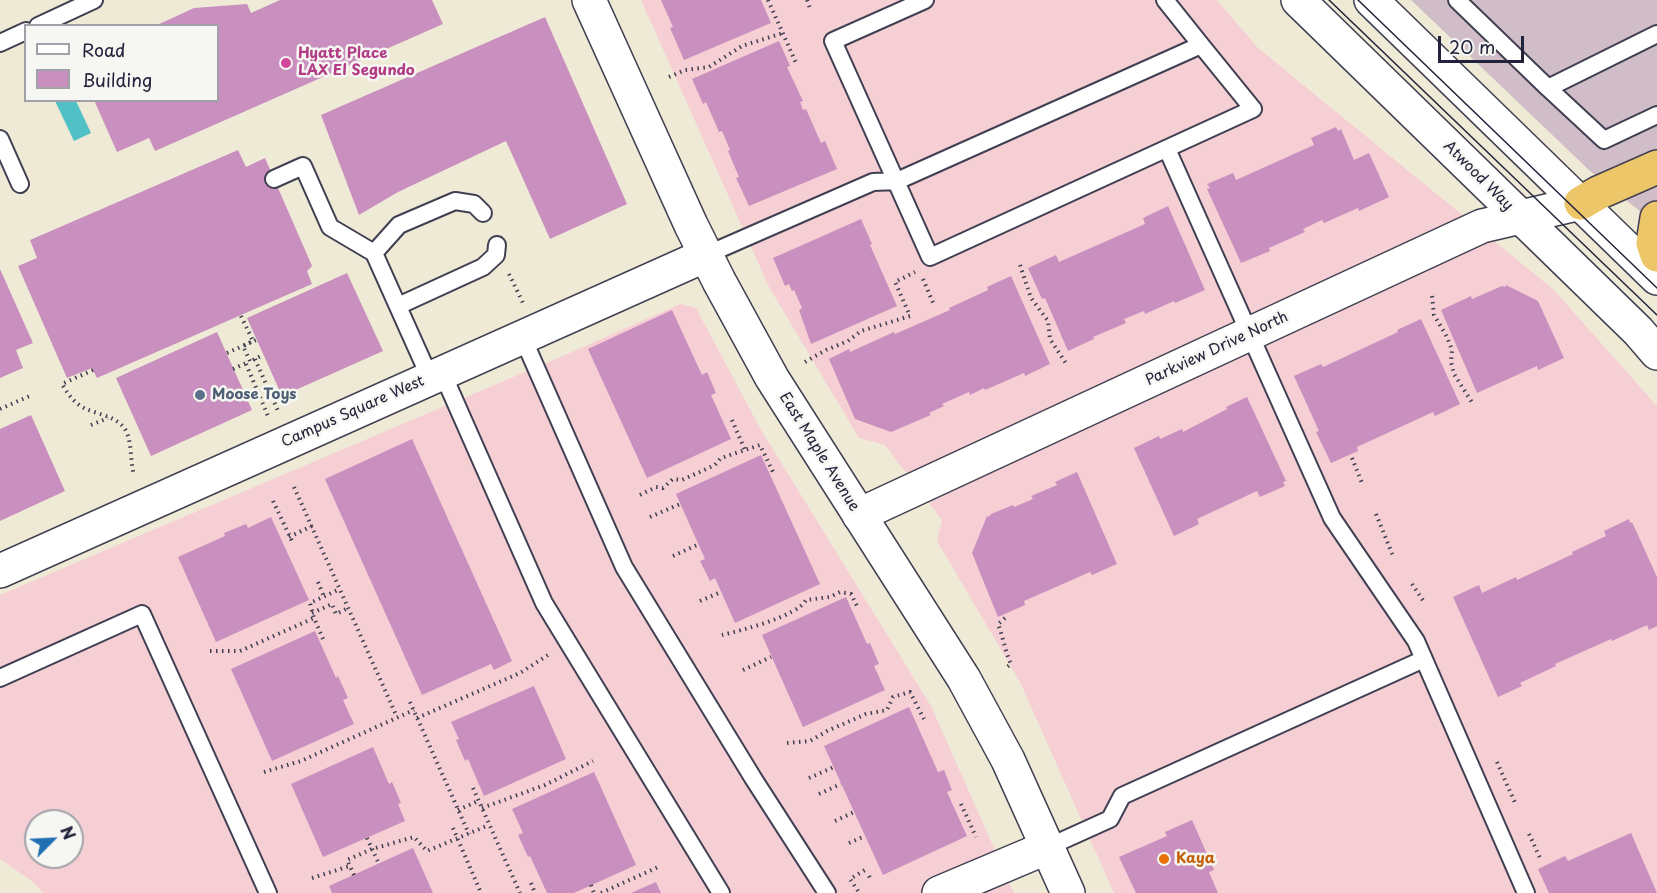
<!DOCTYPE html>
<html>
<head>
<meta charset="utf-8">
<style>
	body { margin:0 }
	#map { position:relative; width:1657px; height:893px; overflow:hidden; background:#efead6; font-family:"Playpen Sans",sans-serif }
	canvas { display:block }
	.legend { position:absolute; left:24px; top:24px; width:195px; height:78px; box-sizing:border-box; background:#f6f6f2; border:2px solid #a1a1a9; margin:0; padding:8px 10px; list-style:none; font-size:18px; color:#22223b }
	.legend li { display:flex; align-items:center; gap:12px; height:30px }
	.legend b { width:30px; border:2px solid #a1a1a9 }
	.north { position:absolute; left:24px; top:809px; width:60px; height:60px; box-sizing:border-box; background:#f6f6f2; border:2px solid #a1a1a9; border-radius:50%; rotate:66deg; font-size:16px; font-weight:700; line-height:24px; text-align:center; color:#22223b }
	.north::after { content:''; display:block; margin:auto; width:21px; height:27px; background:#1f6fb2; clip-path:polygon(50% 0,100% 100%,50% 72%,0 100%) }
	.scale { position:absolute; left:1438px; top:36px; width:86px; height:27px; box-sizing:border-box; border:3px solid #22223b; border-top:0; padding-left:8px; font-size:18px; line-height:21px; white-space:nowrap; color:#22223b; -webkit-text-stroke:4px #f6f6f2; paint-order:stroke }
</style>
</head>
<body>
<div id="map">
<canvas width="1657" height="893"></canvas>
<ul class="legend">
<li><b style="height:8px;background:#fff"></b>Road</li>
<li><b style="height:16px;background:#c98fbe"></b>Building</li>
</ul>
<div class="north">N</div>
<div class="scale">20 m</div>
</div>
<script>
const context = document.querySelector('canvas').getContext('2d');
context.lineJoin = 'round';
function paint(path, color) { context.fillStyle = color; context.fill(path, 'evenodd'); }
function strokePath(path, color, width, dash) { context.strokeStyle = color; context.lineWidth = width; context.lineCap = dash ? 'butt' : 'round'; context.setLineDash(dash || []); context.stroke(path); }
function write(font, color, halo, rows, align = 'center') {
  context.font = font + ' "Playpen Sans",sans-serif'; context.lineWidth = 5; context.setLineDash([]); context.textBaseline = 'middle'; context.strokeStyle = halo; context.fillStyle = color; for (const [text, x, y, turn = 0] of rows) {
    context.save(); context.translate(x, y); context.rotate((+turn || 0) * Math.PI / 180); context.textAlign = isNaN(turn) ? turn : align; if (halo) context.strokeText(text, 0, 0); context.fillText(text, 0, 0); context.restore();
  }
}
paint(new Path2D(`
	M641 0H1217L1258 48 1554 290 1657 406V893H1114L1020 682 937 541 942 520 885 445 859 438 769 287Z
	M680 304 696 308 761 430 931 706 1014 893H44L30 880 0 859V595L572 352ZM36 821H72V857H36Z`), '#f6cfd5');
paint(new Path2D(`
	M1411 0H1657V225L1590 171Z`), '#d1bdc8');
paint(new Path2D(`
	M55 101H76L91 133 74 141Z`), '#52c0c7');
paint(new Path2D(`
	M280 0H432L443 24 155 151 149 138 117 152 94 100H218V26H155L194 8 247 4 251 13Z
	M661 0H761L771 23 684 60 670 28 673 27Z
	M545 17 627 204 550 239 506 141 398 192 359 215 321 115Z
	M779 41 790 66 787 67 803 101 800 102 803 110 806 109 821 143 825 141 837 169 749 206 736 178 739 177 728 151 730 150 722 131 719 132 706 102 703 104 692 79Z
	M1336 127 1338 131 1341 129 1354 160 1369 153 1389 197 1359 211 1358 208 1324 223 1322 220 1303 229 1305 232 1269 248 1270 251 1241 263 1207 189 1210 188 1207 184 1233 173 1236 180 1314 145 1311 138Z
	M238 150 246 167 265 158 312 266 307 271 312 284 97 378 92 368 67 378 18 266 37 258 30 240Z
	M1168 206 1205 290 1175 303 1174 301 1145 314 1144 311 1124 319 1126 323 1093 337 1094 339 1068 351 1045 298 1042 299 1028 268 1056 255 1059 262 1145 224 1143 218Z
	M861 219 872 244 870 245 897 306 811 344 799 310 802 308 794 290 792 291 789 284 785 286 773 258Z
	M0 269 33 343 16 350 23 368 0 378Z
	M347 273 383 351 282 396 247 318Z
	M1011 276 1050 364 1025 376 1024 373 985 390 984 388 970 395 969 392 942 404 944 406 929 413 931 415 891 432 855 419 829 359 849 349 850 352 894 332 895 334 950 310 949 308 988 290 987 287Z
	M1506 285 1538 301 1564 358 1538 370 1537 366 1477 393 1441 310 1471 296 1472 299 1502 286 1505 287Z
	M672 310 702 375 707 372 716 393 711 395 731 439 647 478 588 349Z
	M1421 319 1460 404 1435 416 1433 412 1357 447 1358 451 1331 463 1316 432 1319 431 1294 376 1321 364 1323 367 1398 332 1397 330Z
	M217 332 252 410 151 456 116 378Z
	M1247 397 1286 481 1283 482 1285 486 1260 497 1257 491 1197 519 1199 524 1174 536 1134 448 1159 436 1160 439 1182 429 1183 432 1227 409 1226 407Z
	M31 415 65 491 0 521V429Z
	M412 439 512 661 494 670 491 664 422 695 325 479Z
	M761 455 820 584 735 623 715 578 710 581 700 561 705 559 676 494Z
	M1077 472 1117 564 1092 575 1090 572 1024 601 1025 605 998 617 972 553 987 516 989 517 991 514 1013 505 1014 507 1033 499 1031 496 1057 485 1055 482Z
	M271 517 309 600 216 642 178 557 225 536 224 533 246 524 248 528Z
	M1629 519 1630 523 1632 522 1657 577V626L1649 630 1647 625 1612 641 1611 639 1555 664 1556 666 1520 683 1522 686 1498 697 1453 597 1479 585 1482 593 1516 577 1517 580 1573 554 1572 552 1606 536 1604 531Z
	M846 597 867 644 870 643 879 664 874 666 885 690 803 727 762 635Z
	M315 631 336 678 338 676 348 698 343 700 354 724 272 761 231 669Z
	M534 686 566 759 484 796 468 759 465 761 456 740 459 739 451 722Z
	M909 707 938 772 944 770 952 790 947 792 967 836 883 875 824 746Z
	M373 747 389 784 392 782 401 803 398 804 405 821 323 857 291 784Z
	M594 772 636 865 574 893H547L530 856 528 857 518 835 523 833 512 809Z
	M1192 820 1214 870 1209 872 1218 893H1136L1119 857 1167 836 1165 832Z
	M1631 833 1657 893H1549L1538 869 1565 856 1568 861Z
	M413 848 433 893H332L329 886Z
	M656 882 661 893H631Z`), '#c98fbe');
const service = new Path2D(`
	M925 0 833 41 930 257 1253 109 1201 45
	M1457 0 1548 88 1657 34
	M38 26 94 0
	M0 43 26 31
	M1548 88 1604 140 1657 115
	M0 139 20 184
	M1167 149 1332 518 1416 641 1526 893
	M274 179 303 166 330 227 374 253 430 378
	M374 253 399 225 455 201 474 204 483 213
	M706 255 873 182 897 181 1201 45 1165 0
	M398 306 483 267 496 255 497 245
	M522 336 624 567 753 778 827 893
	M442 372 544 603 721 893
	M0 678 142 614 268 893
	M1048 847 1110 819 1122 796 1424 659`);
const minor = new Path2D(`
	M859 515 1482 226 1581 203
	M0 571 706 255
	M939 893 1048 847`);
const tertiary = new Path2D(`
	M589 0 691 225 719 281 772 378 964 679 1008 760 1068 893
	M1298 0 1638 331 1657 353
	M1371 0 1657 278`);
const motorway = new Path2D(`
	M1581 203 1598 193 1657 167
	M1657 218 1653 243 1657 255`);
strokePath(service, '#414052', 20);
strokePath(minor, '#414052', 36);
strokePath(tertiary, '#414052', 36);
strokePath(motorway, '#414052', 36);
strokePath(new Path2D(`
	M768 0 796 63
	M807 0 811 11
	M669 77 685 70 709 67 742 46 783 33
	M1020 265 1031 298 1048 321 1050 339 1067 365
	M509 274 523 303
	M923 279 934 305
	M1432 296 1434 315 1447 337 1452 350 1451 362 1454 374 1473 404
	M241 316 253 341 243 346 250 361
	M255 359 278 411
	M253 360 263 355
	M805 362 826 350 848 341 861 331 910 316 895 282 915 272
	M246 364 268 416
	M233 369 246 363
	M93 370 62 384C68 394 73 402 84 408 98 415 120 416 127 433 132 446 130 461 134 475
	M0 409 32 395
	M732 420 745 450
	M91 425 108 418
	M1352 458 1362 483
	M294 487 397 717
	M640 495 656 487 663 488 673 479 682 480 715 465 721 458 760 445 773 472
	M273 501 292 541
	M1376 514 1393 556
	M650 517 680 504
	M289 537 312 526
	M673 556 699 544
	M318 582 324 597
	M1412 584 1424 602
	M700 601 721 592
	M312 613 332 604 336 614 348 608
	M1005 618 998 624C1003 637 1005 651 1011 664L1007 667
	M722 635C742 630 796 617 806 600L830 597 840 592 851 594 858 608
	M323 639 314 618 310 603 340 589
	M210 651H240L314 618
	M743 670 771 657
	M410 702 469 834
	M417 718 520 673 551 653
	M787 743 810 741 827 731 866 714 887 710 893 697 910 692 924 719
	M1497 762 1516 805
	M264 772 301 761 414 710
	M809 778 834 767
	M473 788 520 893
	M819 794 841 784
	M961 804 976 837
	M482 808 545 785 593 761
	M458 810 478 801
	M835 821 854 812
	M453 828 481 893
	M1529 834 1541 860
	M367 838 379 864
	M849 843 865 836
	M354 875 347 860 372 849 414 837 427 851 489 825
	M869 876 870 878
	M312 878 350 866
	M531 883 535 893
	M591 885 594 893
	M858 891 850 879 865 870
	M601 893 658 867`), '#414052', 4, [1.5, 4.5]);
strokePath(service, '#fff', 16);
strokePath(minor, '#fff', 33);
strokePath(tertiary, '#fff', 33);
strokePath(motorway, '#ecc669', 33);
strokePath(new Path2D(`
	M1329 0 1657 315
	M1358 0 1657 288`), '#22223b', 1.5);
strokePath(new Path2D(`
	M227 353 256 340`), '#414052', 4, [1.5, 4.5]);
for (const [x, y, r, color] of [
	[286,63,6,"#d1479c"],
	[200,395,6,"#5c6f8a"],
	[1164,859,6,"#e8710a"]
]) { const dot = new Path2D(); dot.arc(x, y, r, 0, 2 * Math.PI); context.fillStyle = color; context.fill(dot); strokePath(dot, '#f6f6f2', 2); }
write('bold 15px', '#b23c85', '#f6f6f2', [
	["Hyatt Place",298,54],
	["LAX El Segundo",298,71]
], 'left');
write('15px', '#22223b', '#f6f6f2', [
	["Atwood Way",1478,176,45],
	["Parkview Drive North",1217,349,-25],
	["Campus Square West",353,412,-24],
	["East Maple Avenue",819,452,58]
]);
write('bold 15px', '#4e5e75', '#f6f6f2', [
	["Moose Toys",212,395]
], 'left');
write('bold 15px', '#c56008', '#f6f6f2', [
	["Kaya",1176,859]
], 'left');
</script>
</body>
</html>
